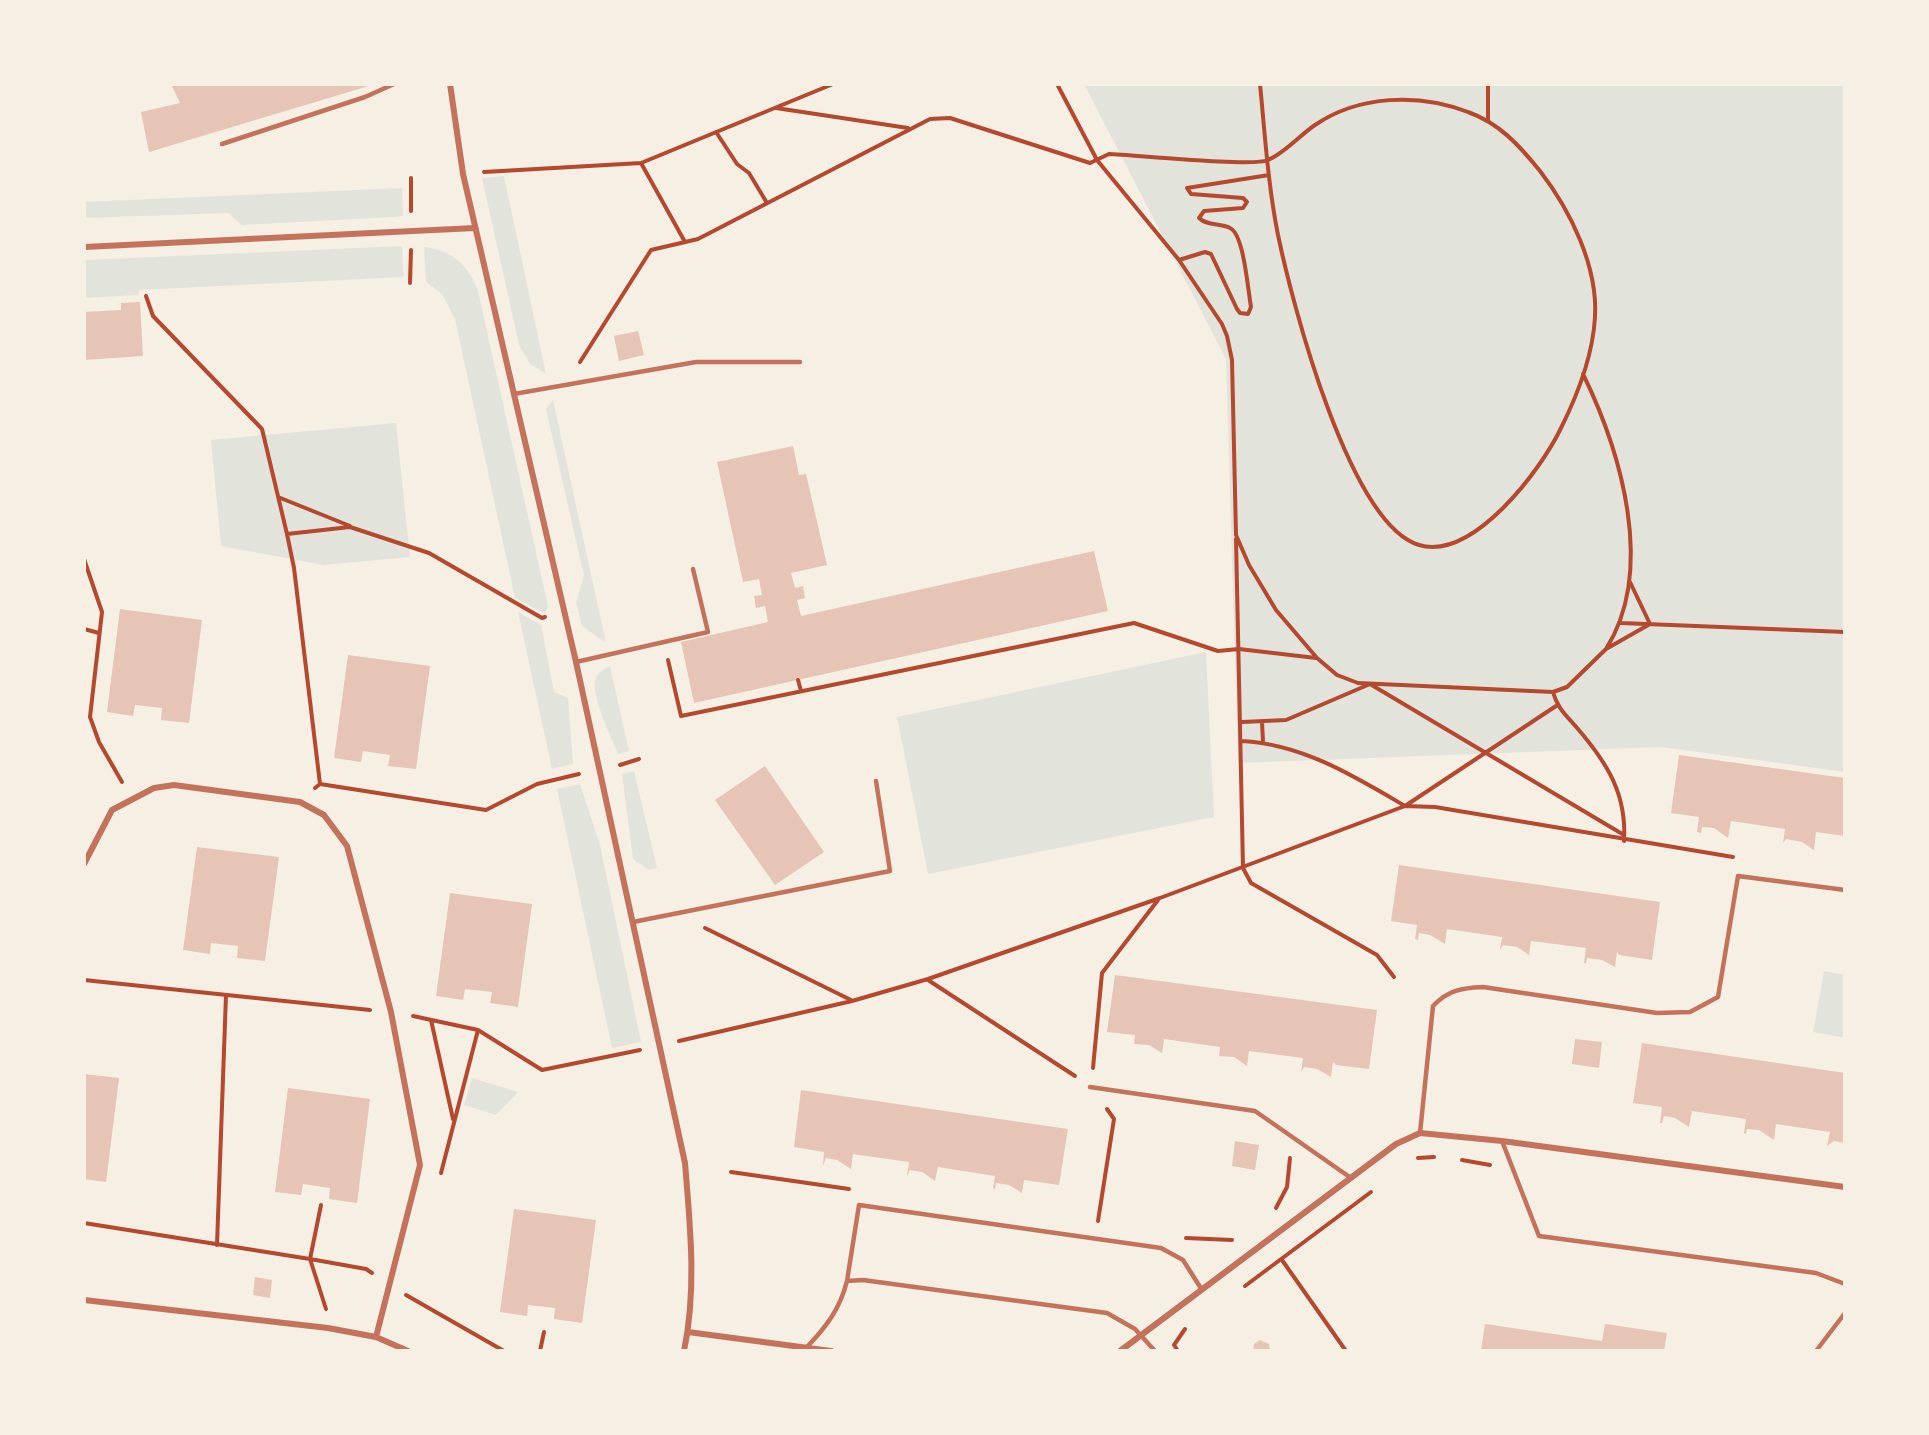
<!DOCTYPE html>
<html>
<head>
<meta charset="utf-8">
<style>
	body { margin:0 }
	#map { position:relative; width:1929px; height:1435px; overflow:hidden; background:#f6efe4; font-family:"Sofia Sans Condensed",sans-serif }
	canvas { display:block }
	.frame { position:absolute; inset:0; border:86px solid #f6efe4; pointer-events:none }
</style>
</head>
<body>
<div id="map">
<canvas width="1929" height="1435"></canvas>
<div class="frame"></div>
</div>
<script>
const context = document.querySelector('canvas').getContext('2d');
context.lineJoin = 'round';
function paint(path, color) { context.fillStyle = color; context.fill(path, 'evenodd'); }
function strokePath(path, color, width, dash) { context.strokeStyle = color; context.lineWidth = width; context.lineCap = dash ? 'butt' : 'round'; context.setLineDash(dash || []); context.stroke(path); }
paint(new Path2D(`
	M1084 84H1845V772L1661 747 1238 763 1226 359Z
	M504 176 546 374 530 364 519 345 482 178Z
	M402 188 403 216 394 217 242 225 228 213 84 218V202Z
	M402 246 404 277 139 290 138 295 84 298V260Z
	M424 247C452 250 469 265 478 291L548 606 545 614 515 598 455 319 442 294 426 282Z
	M553 400 606 643 582 626 576 603 584 576 546 409Z
	M396 423 410 557 324 565 221 546 211 440Z
	M518 612 541 625 554 692 568 698 573 764 552 769Z
	M1206 652 1214 817 928 874 897 717Z
	M610 666 629 751 618 754C612 739 589 692 596 678 598 672 605 669 610 666Z
	M634 771 657 868 649 870 633 859 622 774Z
	M580 784 600 845 641 1042 612 1048 557 789Z
	M1824 971 1845 975V1038L1813 1032Z
	M472 1078 518 1092 496 1115 464 1105Z`), '#e2e4dc');
paint(new Path2D(`
	M171 84H372V85L149 152 141 112 180 103Z
	M140 302 143 356 84 360V312L121 310V303Z
	M638 331 644 355 619 361 614 336Z
	M793 446 799 475 806 474 827 565 791 573 795 588 803 586 805 598 797 600 801 616 1094 551 1108 611 694 703 681 642 768 622 765 606 756 608 754 596 762 595 759 579 743 582 717 462Z
	M120 609 202 620 189 723 161 720 162 708 135 705 133 716 107 712Z
	M348 655 430 666 416 769 388 766 390 755 363 751 361 762 334 758Z
	M1679 755 1845 778V836L1816 832 1814 850 1802 842 1786 839 1783 843 1785 829 1731 821 1728 838 1714 828 1702 827 1701 833 1697 832 1699 817 1671 813Z
	M765 766 824 852 775 885 715 800Z
	M197 847 279 857 265 961 237 958 238 946 211 943 210 954 183 950Z
	M1399 865 1660 902 1652 960 1619 955 1617 952 1615 967 1602 960 1587 958 1586 963H1584L1586 948 1531 941 1529 955 1517 947 1503 945 1500 950 1502 937 1447 929 1445 944 1430 935 1419 933 1418 940 1415 939 1417 925 1391 921Z
	M450 893 532 904 518 1007 490 1003 492 992 465 989 463 1000 436 996Z
	M1115 975 1377 1010 1369 1069 1336 1065 1333 1062 1331 1077 1317 1069 1304 1067 1301 1073 1303 1058 1249 1051 1247 1066 1234 1057 1219 1056 1220 1047 1164 1039 1162 1053 1149 1045 1134 1044 1135 1035 1107 1032Z
	M1575 1039 1602 1042 1599 1068 1572 1064Z
	M1642 1043 1845 1073V1143L1834 1141 1827 1146 1830 1132 1776 1124 1774 1140 1759 1130 1747 1129 1746 1134 1744 1133 1746 1119 1692 1111 1689 1127 1675 1118 1664 1116 1662 1123H1660L1662 1107 1633 1103Z
	M84 1074 119 1078 106 1182 84 1179Z
	M288 1088 370 1099 357 1203 329 1199 330 1188 303 1184 301 1195 275 1192Z
	M801 1090 1068 1129 1059 1185 1024 1180 1022 1193 1009 1185 996 1183 995 1189 993 1188 995 1176 938 1167 935 1181 922 1172 910 1170 907 1176 909 1162 853 1154 851 1169 837 1160 826 1158 823 1166 824 1152 794 1147Z
	M1235 1141 1259 1145 1255 1170 1232 1166Z
	M514 1209 596 1220 582 1323 554 1319 555 1308 528 1305 527 1316 500 1312Z
	M255 1277 272 1280 270 1298 253 1295Z
	M1485 1324 1602 1341 1605 1324 1667 1333 1664 1351H1481Z
	M1260 1340 1269 1344 1270 1351H1253L1254 1344Z`), '#e6c5b7');
strokePath(new Path2D(`
	M1057 84 1097 160 1179 260 1222 324 1227 336 1232 360 1236 535 1249 565 1276 610 1317 658 1337 675 1358 683 1553 692 1567 687 1606 649
	M776 108 908 128
	M1488 120V84
	M716 132 737 164 749 173 767 203
	M641 163 833 84
	M484 172 641 163 685 242
	M411 211V178
	M1179 260 1205 252 1211 254 1237 309 1240 313 1248 314 1251 307C1248 291 1244 234 1230 228 1220 223 1207 226 1199 218L1204 211 1243 208 1247 202 1243 198 1191 194 1187 188 1269 175
	M410 283 411 250
	M146 296 153 316 262 429 287 534 350 527 429 553 542 618 545 617
	M580 362 651 250 698 239 930 119 950 118 1090 163 1109 154C1135 155 1253 167 1268 160 1285 153 1300 135 1315 125 1359 95 1419 93 1468 112 1499 123 1519 145 1540 171 1570 210 1598 266 1595 317 1593 354 1578 394 1561 428 1541 470 1473 561 1419 545 1349 524 1292 302 1278 235 1268 185 1265 135 1260 84
	M1583 374C1621 452 1656 570 1606 649L1650 624 1630 582
	M278 497 350 526
	M287 534 294 568 320 784
	M1236 539 1243 868 1251 883 1377 955 1394 977
	M84 559 102 612 90 717 99 742 122 782
	M1621 623 1845 632
	M84 629 99 633
	M668 660 681 716 1134 623 1218 651 1239 649 1316 658
	M798 680 801 691
	M1553 692C1557 708 1567 716 1578 729 1607 763 1627 794 1624 841
	M1242 722 1286 720 1370 684 1624 835
	M1262 722 1263 742
	M1242 741C1302 744 1354 776 1405 806L1556 706
	M620 765 639 759
	M315 788 320 784 486 810 537 784 579 774
	M705 928 851 1000
	M84 980 370 1010
	M928 980 1075 1076
	M413 1016 478 1030 542 1070 640 1050
	M431 1020 453 1119
	M679 1041 852 1001 928 979 1160 898 1405 806 1435 807 1733 857
	M1093 1068 1102 973 1158 900
	M1418 1158 1434 1157
	M1462 1160 1490 1165
	M731 1172 849 1189
	M441 1173 478 1030
	M321 1205 310 1259 366 1269 372 1273
	M1276 1208 1287 1187 1290 1158
	M1098 1221 1114 1119 1107 1109
	M84 1223 310 1259 326 1309
	M1186 1238 1232 1240
	M217 1245 226 995
	M1282 1260 1346 1351
	M1245 1286 1371 1192
	M406 1295 504 1351
	M540 1351 544 1332
	M1178 1351 1174 1345 1185 1329`), '#b5482f', 4);
strokePath(new Path2D(`
	M222 144 365 97 394 84
	M514 394 696 362H800
	M576 662 708 632 693 569
	M633 922 890 871 876 781
	M1090 1087 1255 1111 1351 1178
	M1420 1133 1433 1006C1448 990 1462 988 1483 987L1657 1013 1690 1012 1718 997 1738 876 1845 890
	M1502 1141 1539 1236 1816 1273 1845 1284
	M847 1281 859 1205 1161 1248 1183 1260 1202 1290
	M807 1347C826 1327 840 1309 847 1281L863 1280 1107 1313 1135 1329 1155 1351
	M1816 1351 1845 1313`), '#c5725c', 4.5);
strokePath(new Path2D(`
	M450 84 463 174 576 662 685 1163C690 1225 697 1289 684 1351
	M84 247 475 228
	M84 864 112 810 154 788 174 785 300 802 324 815 347 846 391 1012 420 1165 376 1337
	M84 1300 328 1328 376 1337 408 1351
	M688 1332 831 1351
	M1120 1351 1396 1144 1420 1133 1502 1141 1845 1187`), '#c5725c', 6);
</script>
</body>
</html>
